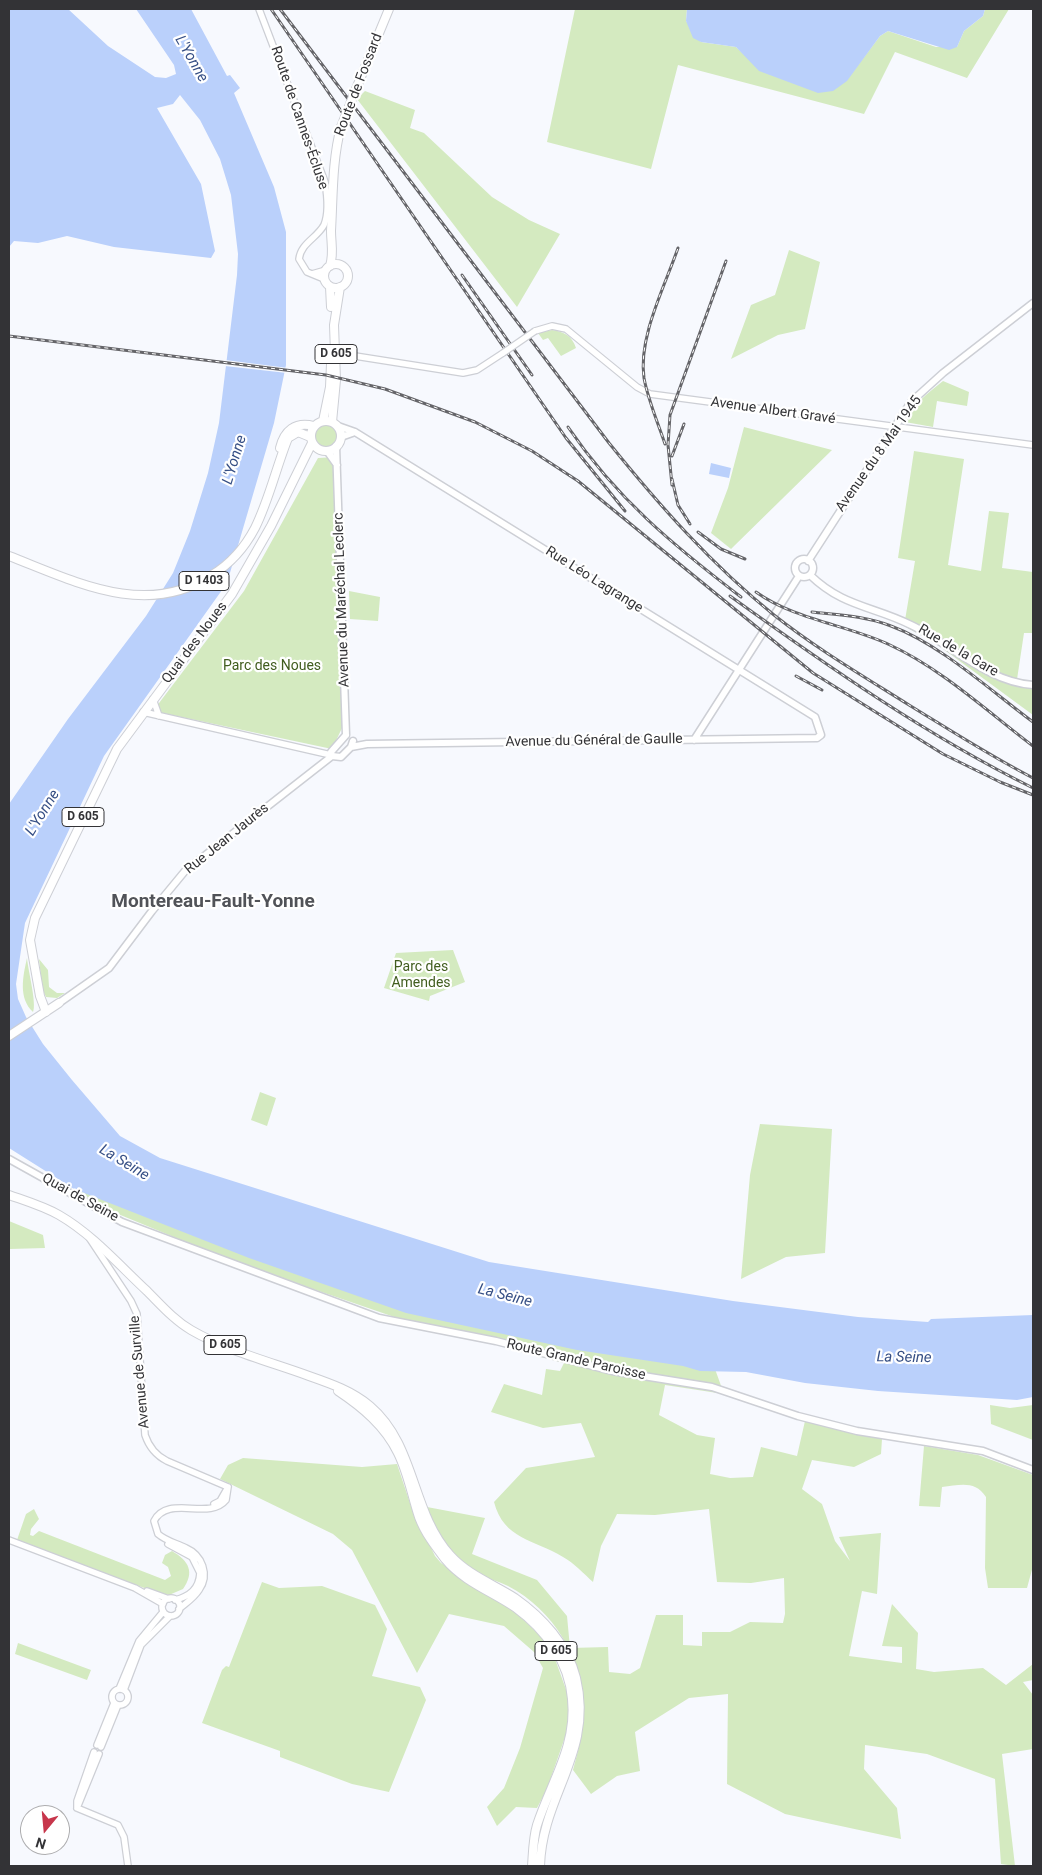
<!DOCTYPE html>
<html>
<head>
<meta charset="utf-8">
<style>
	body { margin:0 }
	#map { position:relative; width:1042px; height:1875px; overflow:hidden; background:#f7f9fe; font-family:Roboto,sans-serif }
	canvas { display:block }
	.frame { position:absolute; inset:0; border:10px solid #333336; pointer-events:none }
	.north { position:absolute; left:20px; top:1805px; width:50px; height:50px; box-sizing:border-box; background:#fff; border:1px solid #adadaf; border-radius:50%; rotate:197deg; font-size:14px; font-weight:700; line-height:20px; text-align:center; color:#333336 }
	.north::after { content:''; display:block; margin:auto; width:18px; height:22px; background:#c7364c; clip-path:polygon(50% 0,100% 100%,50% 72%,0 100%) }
</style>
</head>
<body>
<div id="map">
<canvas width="1042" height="1875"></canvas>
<div class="frame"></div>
<div class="north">N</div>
</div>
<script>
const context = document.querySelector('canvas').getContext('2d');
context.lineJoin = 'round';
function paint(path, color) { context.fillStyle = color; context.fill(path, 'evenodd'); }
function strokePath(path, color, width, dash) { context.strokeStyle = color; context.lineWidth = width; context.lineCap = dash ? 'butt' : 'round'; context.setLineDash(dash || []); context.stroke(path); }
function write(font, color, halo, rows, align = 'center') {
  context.font = font + ' Roboto,sans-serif'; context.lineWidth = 4.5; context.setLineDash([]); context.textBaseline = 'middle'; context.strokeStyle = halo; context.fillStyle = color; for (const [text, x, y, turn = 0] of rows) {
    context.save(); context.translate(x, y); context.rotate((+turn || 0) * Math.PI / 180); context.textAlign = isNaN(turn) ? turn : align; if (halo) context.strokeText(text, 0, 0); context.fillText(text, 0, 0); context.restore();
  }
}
paint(new Path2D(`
	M575 9H687L686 21 701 42 736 47 746 56 846 81 880 36 888 31 936 47H957L964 31 983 16 985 9H1009L967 78 895 52 864 114 678 65 651 169 547 142Z
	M365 91 415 110 410 128 424 133 492 197 529 220 560 234 517 307 357 99Z
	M789 250 820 262 805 329 778 335 731 359 751 305 775 295Z
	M552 330C565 332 572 336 576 348L561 356 548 338 543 340 538 333Z
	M943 381 969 392 967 406 937 401 933 427 905 422C913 404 928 393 943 381Z
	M315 436a11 11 0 1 1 22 0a11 11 0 1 1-22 0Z
	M744 427 832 450 731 549 711 533 728 488Z
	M914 451 964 459 948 565 981 571 989 511 1009 513 1002 568 1033 572V633H1024L1016 686 1033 687V715L935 643 904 626 915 561 898 558Z
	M335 457 342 728 332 749 153 711 244 591 318 458Z
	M349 591 380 597 378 621 350 619Z
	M453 950 465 982 430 996 429 1001 384 988 396 953Z
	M27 958C28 970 37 1004 33 1012 18 998 23 976 27 958Z
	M39 959 48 970 49 987 57 993H65L57 998 46 997 42 988Z
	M260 1092 276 1098 267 1126 251 1120Z
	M760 1124 832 1129 825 1253 786 1257 741 1279 750 1175Z
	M76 1189 715 1369 724 1394 665 1385 659 1415 697 1435 715 1438 710 1474 730 1478 753 1477 761 1447 797 1456 805 1421 882 1439 881 1454 854 1467 812 1460 802 1489 822 1504 835 1541 850 1561 839 1537 881 1533 877 1594 862 1591 849 1656 902 1663V1647L882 1646 892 1604 918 1633 916 1669 934 1672 983 1668 1006 1685 1033 1664V1680L1023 1682 1033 1695V1749L1002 1754 1015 1866 1001 1864 995 1779 927 1754 865 1745 864 1769 897 1808 901 1839 785 1814 727 1784 728 1694 689 1698 635 1732 640 1771 617 1776 591 1794 573 1770C578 1751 584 1730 584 1710 582 1658 554 1610 508 1586 498 1581 485 1578 476 1572 455 1557 430 1533 427 1507L485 1518 472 1554 537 1580 567 1616 570 1648 608 1647 609 1672 630 1674 640 1668 656 1615H683V1645L702 1646V1632H730L750 1622 783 1623 785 1614 784 1578 751 1583 717 1582 709 1509 655 1515 617 1514 601 1546 593 1582C584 1574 574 1563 563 1557 534 1539 504 1540 494 1502L526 1468 595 1457 581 1423 543 1428 491 1412 504 1384 542 1395 546 1369 560 1371 564 1363 403 1320 313 1289 186 1242 101 1207Z
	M9 1221 43 1235 45 1248 10 1249 9 1252Z
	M990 1405 1010 1408 1033 1405V1440L991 1424Z
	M924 1446 978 1455 1033 1475V1566L1027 1588H988L985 1568 986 1497C975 1480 960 1485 942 1487L940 1507 919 1506Z
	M243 1458 362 1467 397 1464 411 1506 435 1556 441 1563 512 1609 550 1645 568 1695 571 1720 547 1789 537 1808 516 1807 497 1826 487 1807 504 1788 520 1748 543 1668 534 1652 504 1626 449 1614 417 1673 352 1550 333 1534 220 1479 228 1465Z
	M34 1509 39 1519 31 1529 30 1535 33 1536 39 1531 165 1580 171 1576 168 1567 162 1563 165 1555 172 1551C189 1561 195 1572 183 1589L169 1595 147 1589 17 1540 26 1514Z
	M262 1582 279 1588 322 1586 375 1605 387 1629 372 1676 420 1687 426 1700 389 1792 352 1784 280 1757V1751L202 1723 222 1670 226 1666 229 1667Z
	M18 1643 91 1670 87 1680 15 1654Z`), '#d4eac0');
paint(new Path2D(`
	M9 9H68L108 46 155 77 166 78 176 74 174 65 136 9H191L227 76 230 75 240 88 234 93 274 187 286 232V365L274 423 227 583 104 756 25 923 16 984 18 999 26 1017 43 1044 72 1080 120 1136 160 1158 489 1262 733 1301 858 1317 928 1322 931 1319 1033 1315V1397L1017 1400 878 1391 805 1383 746 1372 700 1371 683 1366 577 1350 406 1313 249 1258 74 1189 9 1148V804L68 719 146 616 173 573 190 531 208 473 219 423 237 275 238 254 231 195 220 159 200 120 180 95 173 104 157 108 201 184 215 251 211 258 114 247 67 236 38 243 14 241 9 247Z
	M687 9H985L983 16 964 31 957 47 949 50 888 31 880 36 847 81 833 91 818 93 759 71 736 47 701 42 693 38 686 21Z
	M711 463 731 468 729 478 709 474Z`), '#bad0fb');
paint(new Path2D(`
	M225 360 288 368 287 373 225 366Z`), '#f7f9fe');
const tertiary = new Path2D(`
	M259 9 325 182C327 194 329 213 324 225 317 238 301 243 299 259L307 272 324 279
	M312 274 326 270
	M535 331 552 326 566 329 637 387 650 394 1033 445
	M336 353 463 373 477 370 503 353
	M153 699 159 716
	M143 712 331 755
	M88 1236 131 1301 137 1314 145 1435C149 1447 155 1455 167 1461L228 1487
	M214 1504 220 1501 228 1487
	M9 1540 135 1588 163 1604
	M168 1544 192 1557 200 1573C199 1589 190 1596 175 1600
	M147 1591 169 1599
	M162 1607a9 9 0 1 1 18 0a9 9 0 1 1-18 0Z
	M179 1609C186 1603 194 1598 199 1590 210 1575 202 1555 186 1548 176 1543 166 1541 158 1534L154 1521C168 1494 209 1521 226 1500L228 1487
	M112 1697a8 8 0 1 1 16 0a8 8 0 1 1-16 0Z
	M119 1689 139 1641 163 1612
	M124 1690 141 1645 170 1616
	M97 1745 114 1703
	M101 1747 118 1705
	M77 1808 118 1825 124 1837 128 1866
	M77 1808V1801L94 1752
	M77 1808 99 1754`);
const secondary = new Path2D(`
	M338 426 355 432 815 717 821 735 817 738 367 744 351 747
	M341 437 355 432
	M336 446 346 735
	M327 451 337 465
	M795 568a9 9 0 1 1 18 0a9 9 0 1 1-18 0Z
	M808 561 911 402 943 373 1033 303
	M810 575C843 607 873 606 911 625 951 644 987 682 1033 685
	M346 735 331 752 332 756 341 757 351 747 353 741
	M694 740 799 576
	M59 1003 109 968 152 911 185 871 332 756
	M9 1159 122 1222 379 1318 496 1341 612 1371 712 1387 798 1416 857 1431 983 1451 1033 1470`);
const primary = new Path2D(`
	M356 89 389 9
	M324 276a12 12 0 1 1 24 0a12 12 0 1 1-24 0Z
	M330 266C334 253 331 243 331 231 333 197 332 160 341 127
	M330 287 331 307
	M311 436a15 15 0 1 1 30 0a15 15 0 1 1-30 0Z
	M323 421 330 387 331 364
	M332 422 336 380 334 325 340 287
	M280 448C284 431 295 421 314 426
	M9 556C74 581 146 619 212 575 230 564 245 547 255 528 269 500 276 468 288 438L298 432 310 437
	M46 1012 40 996 30 940 35 918 117 749 232 594 271 526 312 443
	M9 1036 59 1003
	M9 1195C26 1201 43 1206 59 1215 92 1234 119 1265 147 1291 161 1305 174 1320 191 1330 227 1351 271 1362 309 1376 332 1384 352 1391 370 1406 416 1445 411 1512 450 1555 468 1575 493 1584 515 1598 542 1617 568 1645 576 1678 594 1753 542 1795 540 1866
	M338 1391C362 1407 385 1426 398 1453 408 1473 412 1496 419 1517 425 1533 435 1546 445 1559 464 1582 493 1592 516 1608 546 1630 569 1662 572 1699 577 1746 551 1782 537 1825 533 1838 533 1853 532 1866`);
strokePath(tertiary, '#cdcfd5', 8);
strokePath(secondary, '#cdcfd5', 9);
strokePath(primary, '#cdcfd5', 10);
strokePath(tertiary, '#fff', 5.5);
strokePath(secondary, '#fff', 6);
strokePath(primary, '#fff', 8);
const rail = new Path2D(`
	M271 9 566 438 625 511
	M280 9 609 443C659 505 712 565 774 615 817 649 863 676 909 705 950 730 990 756 1033 778
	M462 275 532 375
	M9 336 326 375 385 389 475 422 532 451 578 481 813 673 943 754 1000 782 1033 795
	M568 427C617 499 673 545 741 597
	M665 444C658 423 648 400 644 378 638 337 665 286 678 248
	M672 456 684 424
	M672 479 678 505 690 524
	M672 485 668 445 670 415 726 261
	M698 532 721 549 745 559
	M756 592C795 620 848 625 890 645 942 669 988 712 1033 746
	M730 596C826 665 926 735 1033 788
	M812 612C839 615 866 616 891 626 940 644 991 691 1033 722
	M796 676 822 690`);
strokePath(rail, '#656569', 3);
strokePath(rail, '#fff', 1, [4]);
const tertiaryBridge = new Path2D(`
	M503 353 535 331`);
const primaryBridge = new Path2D(`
	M341 127 356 89`);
strokePath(tertiaryBridge, '#cdcfd5', 8, []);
strokePath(primaryBridge, '#cdcfd5', 10, []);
strokePath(tertiaryBridge, '#fff', 5.5);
strokePath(primaryBridge, '#fff', 8);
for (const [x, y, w] of [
	[336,354,42],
	[204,581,50],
	[83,817,42],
	[225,1345,42],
	[556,1651,42]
]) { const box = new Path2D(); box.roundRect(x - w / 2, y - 9.5, w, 19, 4); context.fillStyle = '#fff'; context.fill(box); strokePath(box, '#333336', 1); }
write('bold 12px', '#333336', null, [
	["D 605",336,354],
	["D 1403",204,581],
	["D 605",83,817],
	["D 605",225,1345],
	["D 605",556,1651]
]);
write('14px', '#333336', '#fff', [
	["Route de Fossard",359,85,-69],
	["Route de Cannes-Écluse",299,118,71],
	["Avenue Albert Gravé",773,411,8],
	["Avenue du 8 Mai 1945",879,454,-55],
	["Rue Léo Lagrange",594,580,32],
	["Avenue du Maréchal Leclerc",342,600,-92],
	["Quai des Noues",195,643,-53],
	["Rue de la Gare",958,651,30],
	["Avenue du Général de Gaulle",594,741,-1],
	["Rue Jean Jaurès",227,839,-39],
	["Quai de Seine",80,1198,29],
	["Route Grande Paroisse",576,1360,13],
	["Avenue de Surville",140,1372,-95]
]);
write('14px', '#415d1f', '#fff', [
	["Parc des Noues",272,666],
	["Parc des",421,967],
	["Amendes",421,983]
]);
write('italic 15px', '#364f85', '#fff', [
	["L'Yonne",191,59,60],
	["L'Yonne",235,460,-73],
	["L'Yonne",43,813,-58],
	["La Seine",124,1163,31],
	["La Seine",505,1296,14],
	["La Seine",904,1358,1]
]);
write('bold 19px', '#515358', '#fff', [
	["Montereau-Fault-Yonne",213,902]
]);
</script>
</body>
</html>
